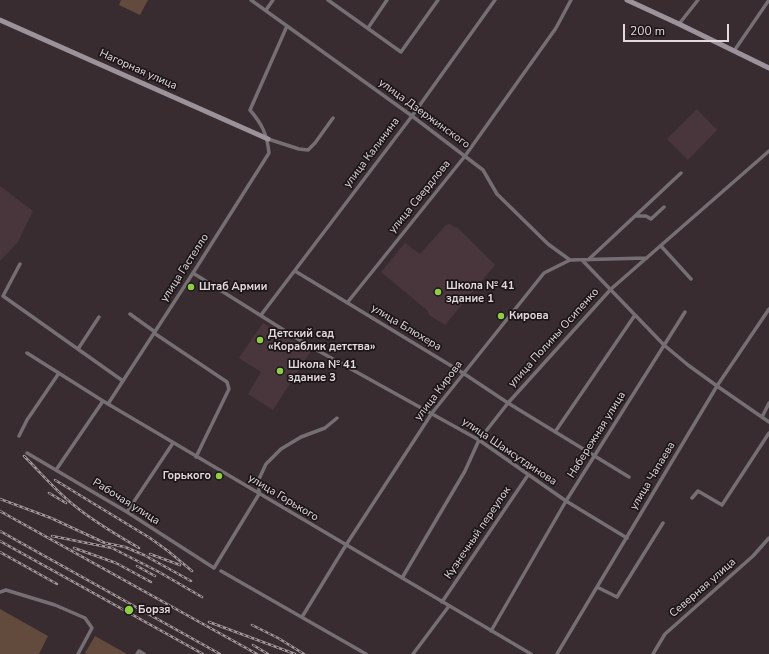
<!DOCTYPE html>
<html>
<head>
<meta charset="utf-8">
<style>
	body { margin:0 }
	#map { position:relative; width:769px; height:654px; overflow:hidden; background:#392c30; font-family:"Nunito Sans",sans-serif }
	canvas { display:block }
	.scale { position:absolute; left:623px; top:24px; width:106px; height:18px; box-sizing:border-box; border:2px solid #e3d9dc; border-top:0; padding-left:5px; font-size:12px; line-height:14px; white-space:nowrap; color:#e3d9dc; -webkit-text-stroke:3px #1c1618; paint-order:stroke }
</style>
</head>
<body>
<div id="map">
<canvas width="769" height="654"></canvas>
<div class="scale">200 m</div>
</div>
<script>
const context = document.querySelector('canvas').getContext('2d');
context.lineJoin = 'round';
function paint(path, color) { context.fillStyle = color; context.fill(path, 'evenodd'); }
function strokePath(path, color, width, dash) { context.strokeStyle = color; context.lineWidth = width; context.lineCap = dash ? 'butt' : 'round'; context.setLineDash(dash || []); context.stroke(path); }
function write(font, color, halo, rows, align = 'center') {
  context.font = font + ' "Nunito Sans",sans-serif'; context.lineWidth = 3.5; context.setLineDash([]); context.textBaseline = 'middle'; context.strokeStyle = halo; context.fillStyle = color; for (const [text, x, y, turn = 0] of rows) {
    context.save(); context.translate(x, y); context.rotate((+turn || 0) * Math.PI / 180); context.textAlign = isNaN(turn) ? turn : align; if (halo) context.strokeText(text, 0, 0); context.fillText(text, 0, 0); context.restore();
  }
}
paint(new Path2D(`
	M697 109 717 130 688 160 667 139Z
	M0 186 33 211 18 242 0 261Z
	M449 224 456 228 457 227 495 265 445 325 429 315 428 311 381 272 405 243 420 254 446 225H447Z
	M263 323 311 351 273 410 248 394 261 372 239 358Z`), '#49363c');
paint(new Path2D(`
	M121 0H148L140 15 119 5Z
	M0 609 48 636 39 654H0Z
	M95 636 127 654H87L85 653Z`), '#624a3c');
strokePath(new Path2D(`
	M251 0 412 116 483 170 497 194 548 244 570 260
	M328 0 401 52 438 0
	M266 10 273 0
	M679 24 698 0
	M368 28 387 0
	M734 51 769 0
	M268 139 299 149 308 150 315 143 333 118
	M635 216H646L651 219 664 207
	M661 246 691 279
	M582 260 664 345 688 365 717 386 769 422
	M588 260 681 173
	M20 264 3 296 123 381
	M295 271 463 373 508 403 629 477
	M193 273 306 344 479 440 566 501 627 538
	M347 303 465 156 556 28 571 0
	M130 314 155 332
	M261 315 412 116 495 0
	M154 333 227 382 229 389 196 457
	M78 349 99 317
	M27 353 103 401 531 654
	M108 404 193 273 269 153C267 134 262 124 250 110L287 26
	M762 417 769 403
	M555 432 635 315
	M19 436 27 420 59 373
	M27 453 127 512 214 568 259 494V479L266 464 281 449 301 437 325 428 337 418
	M56 470 103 401
	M692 498 698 491 722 505 769 433
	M127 512 173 443
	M221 571 366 654
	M402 578 465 471 479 440 508 403 611 289 769 151
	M597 587 617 597 663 523
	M0 592 6 590 55 605 85 618 92 628 78 654
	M442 602 528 475
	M302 617 346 545 432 413 544 273 570 260 647 258
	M491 631 566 501 685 312
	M137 654 139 651 144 654
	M413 654 449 606
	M557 654 717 386 769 309
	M653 654 665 634 753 556 769 538`), '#756f74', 3.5);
strokePath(new Path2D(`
	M627 0 679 24 769 68
	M0 20 268 139`), '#9c939a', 5);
const rail = new Path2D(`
	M24 456C41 473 56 491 75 506 94 522 117 535 139 548
	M55 480 150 538 168 551 192 571
	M49 493 66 503
	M0 499 51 518 105 543 125 547 144 555 191 581
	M0 511 257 654
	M0 531 220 654
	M52 536 112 548 159 572 202 597
	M0 541 203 654
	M74 548 116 563 151 582
	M0 552 57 584
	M150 554 180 565
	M137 566 155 576
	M209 622 295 654
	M252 625 278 638 304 654
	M253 645 268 654`);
strokePath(rail, '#a19699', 2.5);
strokePath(rail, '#1c1618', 1, [3]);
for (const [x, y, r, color] of [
	[191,287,4,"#8dce44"],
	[438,292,4,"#8dce44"],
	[501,316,4,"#8dce44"],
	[260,340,4,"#8dce44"],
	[280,371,4,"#8dce44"],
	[219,476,4,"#8dce44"],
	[129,610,5,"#8dce44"]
]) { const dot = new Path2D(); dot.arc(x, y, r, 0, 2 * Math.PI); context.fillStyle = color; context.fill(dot); strokePath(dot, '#1c1618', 1.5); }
write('11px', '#e3d9dc', '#1c1618', [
	["Нагорная улица",138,70,24],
	["улица Дзержинского",424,114,36],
	["улица Калинина",372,153,-53],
	["улица Свердлова",420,197,-51],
	["улица Гастелло",185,268,-57],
	["улица Блюхера",406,328,31],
	["улица Полины Осипенко",554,338,-48],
	["улица Кирова",439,391,-53],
	["Набережная улица",597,435,-58],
	["улица Шамсутдинова",509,452,34],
	["улица Чапаева",653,476,-59],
	["улица Горького",283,498,31],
	["Рабочая улица",126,502,32],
	["Кузнечный переулок",478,533,-56],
	["Северная улица",703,588,-41]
]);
write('bold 11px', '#e3d9dc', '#1c1618', [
	["Школа № 41",446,286],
	["здание 1",446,299],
	["Штаб Армии",199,287],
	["Кирова",509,316],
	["Детский сад",268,334],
	["«Кораблик детства»",268,347],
	["Школа № 41",288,365],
	["здание 3",288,378],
	["Горького",211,476,"right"],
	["Борзя",138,610]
], 'left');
</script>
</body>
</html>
